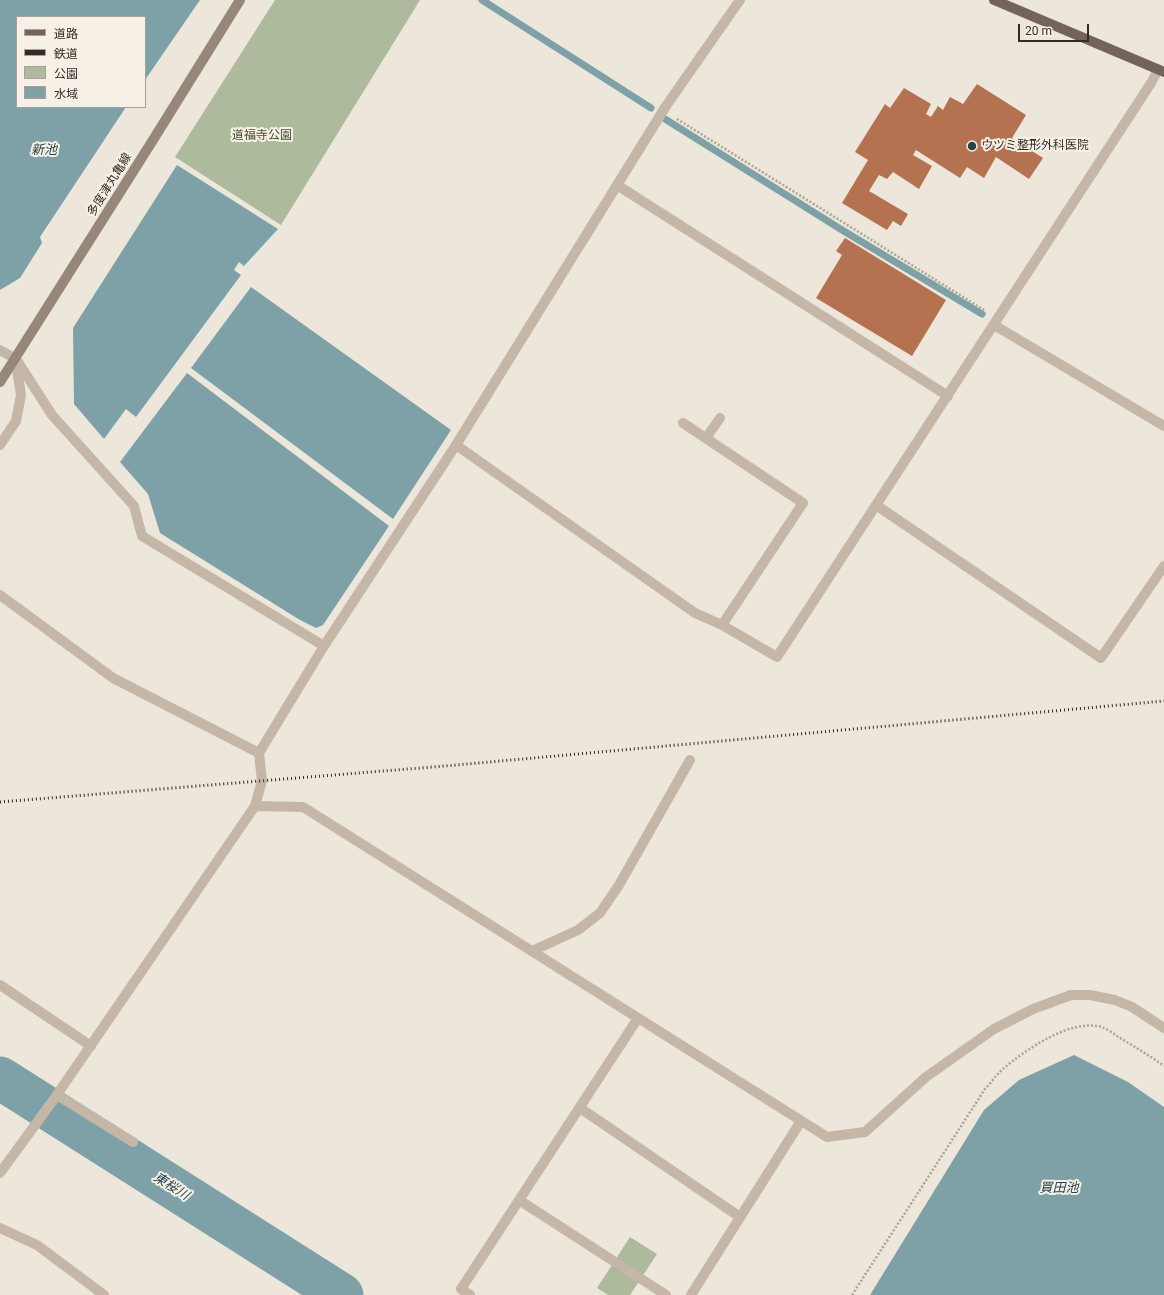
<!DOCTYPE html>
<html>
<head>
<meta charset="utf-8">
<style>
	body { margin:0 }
	#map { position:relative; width:1164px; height:1295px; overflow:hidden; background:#ede6da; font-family:Roboto,"Noto Sans JP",sans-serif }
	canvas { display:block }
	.legend { position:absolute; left:16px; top:16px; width:130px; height:92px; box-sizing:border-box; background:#f6f0e6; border:1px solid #a8a19a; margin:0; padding:5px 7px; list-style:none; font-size:12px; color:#322b27 }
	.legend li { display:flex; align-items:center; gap:8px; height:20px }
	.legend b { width:20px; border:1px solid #a8a19a }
	.scale { position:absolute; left:1018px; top:24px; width:71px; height:18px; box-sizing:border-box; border:2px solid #322b27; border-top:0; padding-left:5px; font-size:12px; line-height:14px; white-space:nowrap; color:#322b27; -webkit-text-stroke:3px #f6f0e6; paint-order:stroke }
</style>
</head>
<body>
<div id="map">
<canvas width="1164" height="1295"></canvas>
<ul class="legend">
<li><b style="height:5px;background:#72645a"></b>道路</li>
<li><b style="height:5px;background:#322b27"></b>鉄道</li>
<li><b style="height:11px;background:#adba9c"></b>公園</li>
<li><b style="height:11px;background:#7da1a7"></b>水域</li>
</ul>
<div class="scale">20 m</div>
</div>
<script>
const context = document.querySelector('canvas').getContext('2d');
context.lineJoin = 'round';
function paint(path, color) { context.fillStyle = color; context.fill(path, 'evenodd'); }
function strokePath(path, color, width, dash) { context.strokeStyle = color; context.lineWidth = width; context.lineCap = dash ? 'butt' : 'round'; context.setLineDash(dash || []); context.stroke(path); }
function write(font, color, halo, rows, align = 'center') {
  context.font = font + ' Roboto,"Noto Sans JP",sans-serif'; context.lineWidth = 4; context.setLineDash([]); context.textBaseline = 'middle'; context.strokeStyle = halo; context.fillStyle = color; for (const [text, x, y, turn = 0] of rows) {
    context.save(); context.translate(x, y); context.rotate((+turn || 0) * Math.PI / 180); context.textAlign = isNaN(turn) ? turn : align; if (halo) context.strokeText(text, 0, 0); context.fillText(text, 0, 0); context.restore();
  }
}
paint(new Path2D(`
	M275 0H420L281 225 175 157Z
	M630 1237 657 1254 630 1295H608L597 1288Z`), '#adba9c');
paint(new Path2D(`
	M0 0H200L145 80V17H17V107H126L40 237 42 243 20 278 0 290Z
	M177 165 278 229 244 266 239 262 234 270 241 275 136 417 126 409 104 439 74 404 73 328Z
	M251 287 451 430 393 519 191 368Z
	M187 373 389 526 323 625 316 628 300 620 160 533 148 494 120 462Z
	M1074 1055 1128 1082 1164 1107V1295H870L984 1110 1019 1080Z`), '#7da1a7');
strokePath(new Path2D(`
	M482 0 651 108
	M665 119 842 230 982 314`), '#7da1a7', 7);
strokePath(new Path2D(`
	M0 1078 342 1295`), '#7da1a7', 43);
paint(new Path2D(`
	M977 84 1026 115 1012 138 1043 158 1029 179 996 157 984 178 967 167 960 178 916 150 913 155 932 166 919 189 893 172 887 179 879 175 869 191 908 214 901 226 893 221 887 230 842 203 868 160 855 152 885 104 890 108 904 88 931 104 926 114 931 117 938 106 943 110 950 97 963 104Z
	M845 238 946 300 912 356 816 298 842 255 836 251Z`), '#b57250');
strokePath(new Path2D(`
	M677 119 984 310
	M852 1295 985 1089C991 1083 996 1075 1003 1069 1025 1050 1071 1018 1102 1027 1107 1029 1113 1033 1117 1036 1133 1046 1149 1055 1164 1066`), '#afa292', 2.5, [2, 2]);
strokePath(new Path2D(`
	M617 185 948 396
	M994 325 1164 426
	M0 350 16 359 52 415 134 506 142 536 324 646
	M683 423 803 503 722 625 777 657 1151 83 1158 70
	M706 438 720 418
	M0 445 16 421 21 395 16 363
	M456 445 695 613 722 625
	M876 505 1101 658 1164 566
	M0 595 113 678 259 753
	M255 806 303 807 827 1137 865 1132 926 1077 994 1029 1033 1009 1071 995H1090L1115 1000 1132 1007 1164 1028
	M532 951 578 930 600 913 619 885 690 760
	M0 985 91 1046
	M57 1095 133 1142
	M580 1108 740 1217
	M0 1173 54 1099 255 806 262 781 259 753 324 646 456 445 666 106 740 0
	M519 1200 666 1295
	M0 1228 37 1245 104 1295
	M470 1295 461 1289 638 1018
	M691 1295 801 1121`), '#c4b7a8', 10);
strokePath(new Path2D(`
	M0 382 153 140 240 0`), '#97877a', 10);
strokePath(new Path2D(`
	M994 0 1164 72`), '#72645a', 10);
strokePath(new Path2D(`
	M0 802 445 766 1164 701`), '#322b27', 3, [1, 3]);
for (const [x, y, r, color] of [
	[972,146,5,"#22464d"]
]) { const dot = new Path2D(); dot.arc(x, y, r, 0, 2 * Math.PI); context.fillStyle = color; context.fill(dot); strokePath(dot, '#f6f0e6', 1.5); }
write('12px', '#3f4d2e', '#f6f0e6', [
	["道福寺公園",262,136]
]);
write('12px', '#322b27', '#f6f0e6', [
	["ウツミ整形外科医院",981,146]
], 'left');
write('12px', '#322b27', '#f6f0e6', [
	["多度津丸亀線",110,185,-58]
]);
write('italic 13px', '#22464d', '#f6f0e6', [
	["新池",44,151],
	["東桜川",171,1187,32],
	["買田池",1059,1189]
]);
</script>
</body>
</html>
